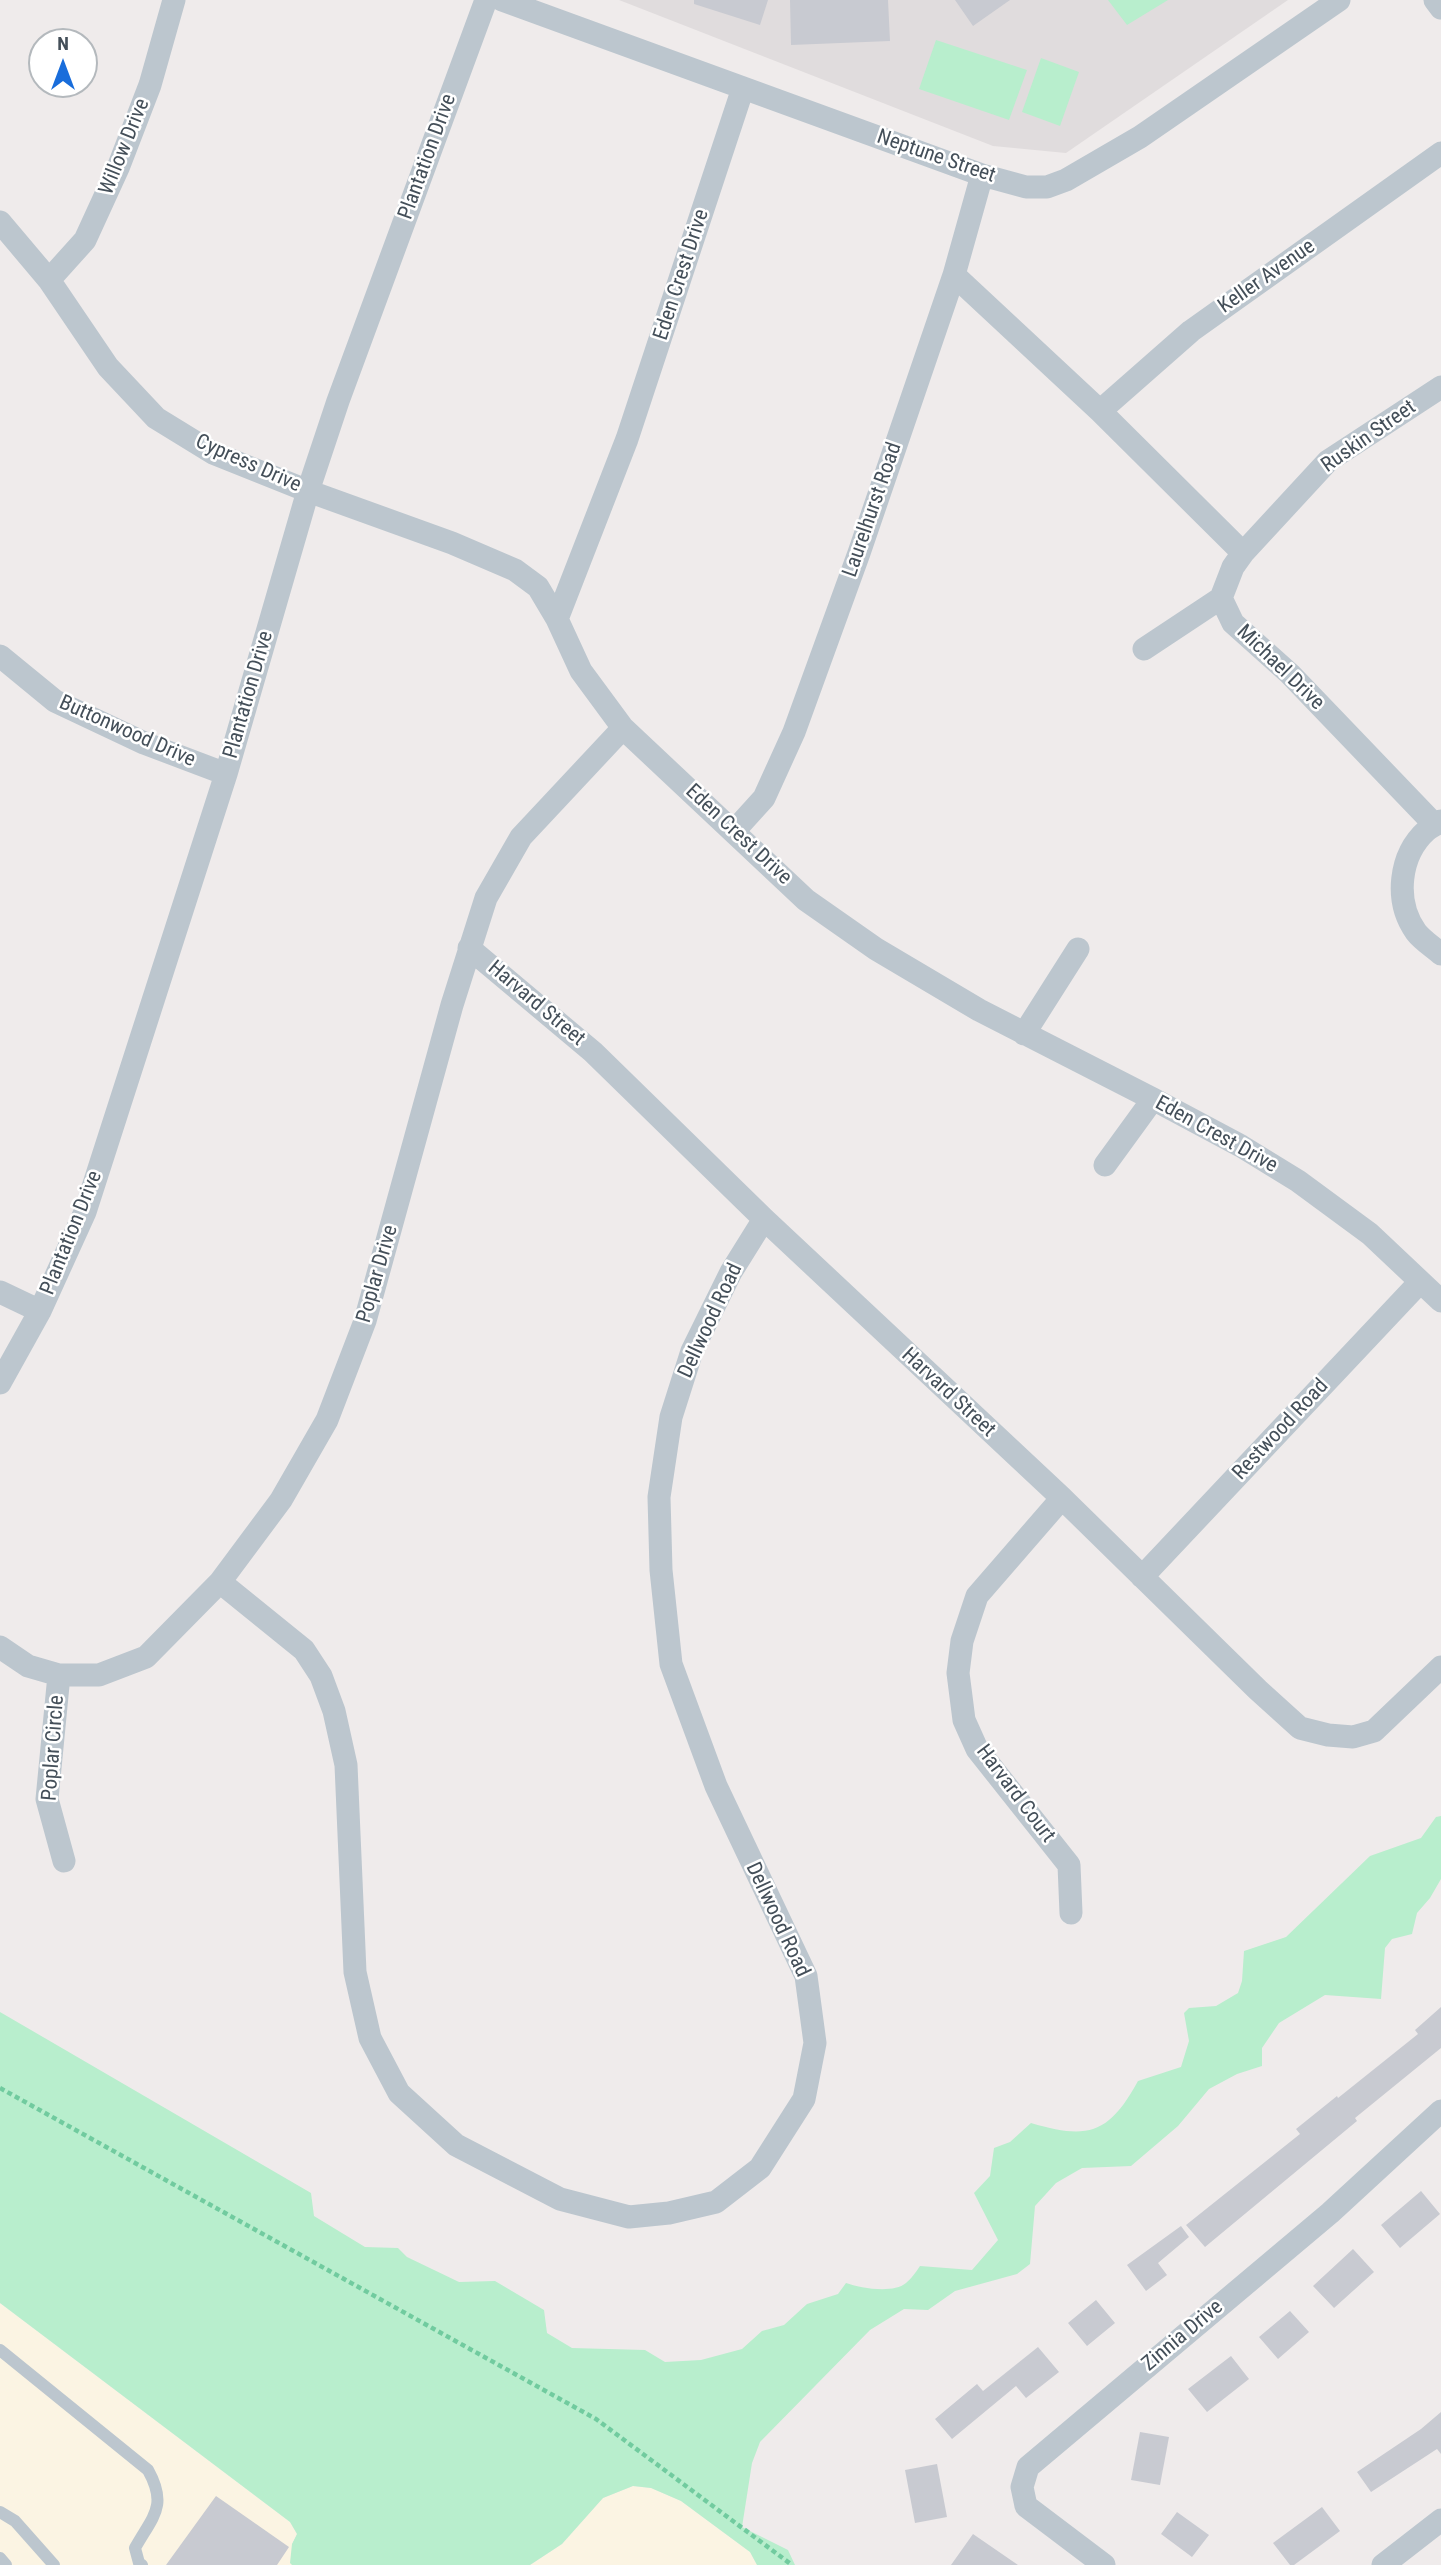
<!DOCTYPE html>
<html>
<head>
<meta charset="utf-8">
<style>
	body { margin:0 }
	#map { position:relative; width:1441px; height:2565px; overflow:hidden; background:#efebeb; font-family:"Roboto Condensed",sans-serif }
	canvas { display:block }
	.north { position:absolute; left:28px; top:28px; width:70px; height:70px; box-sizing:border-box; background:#fff; border:2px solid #b4b9bd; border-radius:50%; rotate:0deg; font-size:19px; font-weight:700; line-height:28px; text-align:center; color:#444f59 }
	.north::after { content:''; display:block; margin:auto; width:24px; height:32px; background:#196ddb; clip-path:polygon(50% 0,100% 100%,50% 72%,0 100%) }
</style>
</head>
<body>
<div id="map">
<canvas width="1441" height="2565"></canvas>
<div class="north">N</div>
</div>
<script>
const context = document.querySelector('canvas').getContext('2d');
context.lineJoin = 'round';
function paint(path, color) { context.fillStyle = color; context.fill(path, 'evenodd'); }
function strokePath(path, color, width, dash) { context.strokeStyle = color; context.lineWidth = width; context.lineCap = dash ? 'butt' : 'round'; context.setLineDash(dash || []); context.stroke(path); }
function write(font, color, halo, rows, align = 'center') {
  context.font = font + ' "Roboto Condensed",sans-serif'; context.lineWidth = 5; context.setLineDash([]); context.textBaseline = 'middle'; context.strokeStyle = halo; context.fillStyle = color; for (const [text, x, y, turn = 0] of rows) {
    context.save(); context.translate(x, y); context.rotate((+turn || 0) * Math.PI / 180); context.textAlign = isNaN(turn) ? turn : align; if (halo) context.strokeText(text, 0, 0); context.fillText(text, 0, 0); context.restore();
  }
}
paint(new Path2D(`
	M0 2303 290 2522 297 2534 292 2544V2565H0Z
	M633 2486 651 2488 681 2501 750 2552 757 2565H530L562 2544 603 2498Z`), '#fbf4e3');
paint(new Path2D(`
	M619 0H1288L1066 153 993 146Z`), '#e0dcdd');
paint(new Path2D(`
	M1108 0H1168L1127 25Z
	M936 40 1027 70 1009 120 919 89Z
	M1041 58 1079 72 1060 126 1022 112Z
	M1441 1816V1879L1430 1898 1417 1913 1412 1934 1392 1939 1385 1948 1381 1999 1325 1995 1279 2023 1262 2048V2066L1237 2074 1209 2089 1178 2126 1131 2166 1082 2168 1056 2183 1035 2206 1030 2264 1017 2274 955 2291 928 2310 904 2309 870 2330 760 2442 752 2463 742 2527 788 2550 795 2565H757L750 2552 681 2501 651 2488 633 2486 603 2498 562 2544 530 2565H292L290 2563 292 2544 297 2534 290 2522 0 2303V2012L311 2193 314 2216 365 2247 398 2248 407 2257 459 2282 495 2281 544 2310 547 2333 572 2348 645 2350 665 2362 701 2360 742 2349 762 2331 784 2325 807 2304 838 2294 846 2283C860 2288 893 2294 906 2283 911 2279 916 2272 920 2266L972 2270 998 2240 974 2193 990 2176 994 2148 1010 2142 1031 2123C1088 2140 1109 2134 1138 2081L1181 2067 1189 2041 1184 2013 1189 2008 1216 2006 1238 1993 1242 1981 1244 1951 1286 1937 1370 1856 1421 1838 1436 1817Z`), '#b8eecd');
paint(new Path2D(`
	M694 0H768L760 25 694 4Z
	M790 0H888L890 41 791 45Z
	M955 0H1010L973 26Z
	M1441 2007V2048L1355 2118 1357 2121 1205 2247 1186 2225 1300 2134 1296 2129 1337 2096 1338 2098 1418 2034 1415 2030Z
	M1421 2191 1440 2214 1400 2248 1381 2225Z
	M1181 2226 1189 2237 1158 2263 1167 2275 1146 2291 1127 2265Z
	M1353 2249 1374 2272 1334 2308 1313 2286Z
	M1096 2300 1115 2323 1087 2346 1068 2323Z
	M1290 2311 1309 2332 1278 2359 1259 2337Z
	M1038 2347 1059 2372 1026 2398 1016 2386 952 2439 935 2419 977 2384 983 2391Z
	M1231 2356 1249 2379 1207 2412 1188 2389Z
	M1441 2412V2454L1437 2449 1371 2492 1357 2472 1421 2429Z
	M1140 2432 1169 2437 1160 2485 1131 2480Z
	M937 2464 947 2517 915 2523 905 2470Z
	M216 2496 289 2547 277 2565H166Z
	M1322 2507 1340 2531 1294 2565H1290L1273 2543Z
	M1177 2512 1209 2535 1192 2557 1161 2534Z
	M973 2534 1018 2565H951Z`), '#c8cad1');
strokePath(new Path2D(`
	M0 2088 596 2419 792 2565`), '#71cb9f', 4.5, [5, 3.5]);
strokePath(new Path2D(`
	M0 2350 148 2470C168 2506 153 2516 135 2548L139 2563 142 2565
	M0 2512 15 2521 54 2565
	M0 2558 6 2565`), '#bcc6ce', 12);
strokePath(new Path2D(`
	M502 0 982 175 1026 187H1047L1066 180 1140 137 1339 0
	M1435 0 1441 8
	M743 88 627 439 557 619 581 671 623 728 806 900 876 949 979 1010 1153 1099 1241 1146 1298 1181 1370 1234 1441 1301
	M0 222 49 280 108 367 156 418 213 453 308 491 452 543 515 570 538 587 557 619
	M954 275 1100 411 1243 553
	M49 280 85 240 118 168 150 85 174 0
	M1100 411 1191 331 1441 153
	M1144 649 1221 598
	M0 656 55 701 144 743 226 774
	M1441 821C1437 824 1431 827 1427 830 1399 855 1394 901 1416 932 1422 940 1433 947 1441 954
	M1435 825 1290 674 1233 623 1221 598 1233 567 1243 553 1328 461 1441 387
	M735 830 764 798 794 732 859 553 954 275 982 175
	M469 948 593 1052 764 1219 1062 1498 1258 1690 1300 1728 1328 1735 1353 1737 1374 1731 1441 1667
	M1024 1034 1078 949
	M1105 1165 1153 1099
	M0 1292 40 1311
	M0 1383 40 1311 85 1212 226 774 308 491 338 401 486 0
	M1062 1498 977 1596 962 1641 958 1673 964 1720 977 1749 1069 1865 1071 1913
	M1142 1577 1420 1282
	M220 1582 304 1650 321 1676 334 1711 346 1765 355 1972 370 2038 399 2093 456 2145 560 2199 629 2217 669 2213 716 2202 760 2168 804 2099 815 2043 806 1976 716 1786 671 1664 661 1570 659 1497 671 1417 692 1351 731 1272 764 1219
	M0 1647 28 1666 59 1675H99L146 1657 220 1582 281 1500 327 1420 365 1321 452 1005 486 898 521 837 623 728
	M59 1675 47 1799 64 1861
	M1104 2565 1026 2506 1022 2487 1028 2467 1330 2213 1441 2111
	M1383 2565 1441 2520`), '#bcc6ce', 23);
write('21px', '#444f59', '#fff', [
	["Willow Drive",125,147,-68],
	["Plantation Drive",428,157,-70],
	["Neptune Street",936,157,19],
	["Eden Crest Drive",682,275,-72],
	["Keller Avenue",1267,277,-35],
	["Ruskin Street",1369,437,-35],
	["Cypress Drive",248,464,24],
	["Laurelhurst Road",873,510,-71],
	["Michael Drive",1280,668,44],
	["Plantation Drive",249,695,-74],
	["Buttonwood Drive",127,732,24],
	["Eden Crest Drive",738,835,43],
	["Harvard Street",536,1004,40],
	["Eden Crest Drive",1216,1135,29],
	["Plantation Drive",72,1233,-68],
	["Poplar Drive",378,1274,-74],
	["Dellwood Road",711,1321,-65],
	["Harvard Street",948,1393,43],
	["Restwood Road",1281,1430,-47],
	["Poplar Circle",54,1748,-86],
	["Harvard Court",1015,1794,53],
	["Dellwood Road",777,1920,65],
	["Zinnia Drive",1183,2336,-40]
]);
</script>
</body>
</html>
